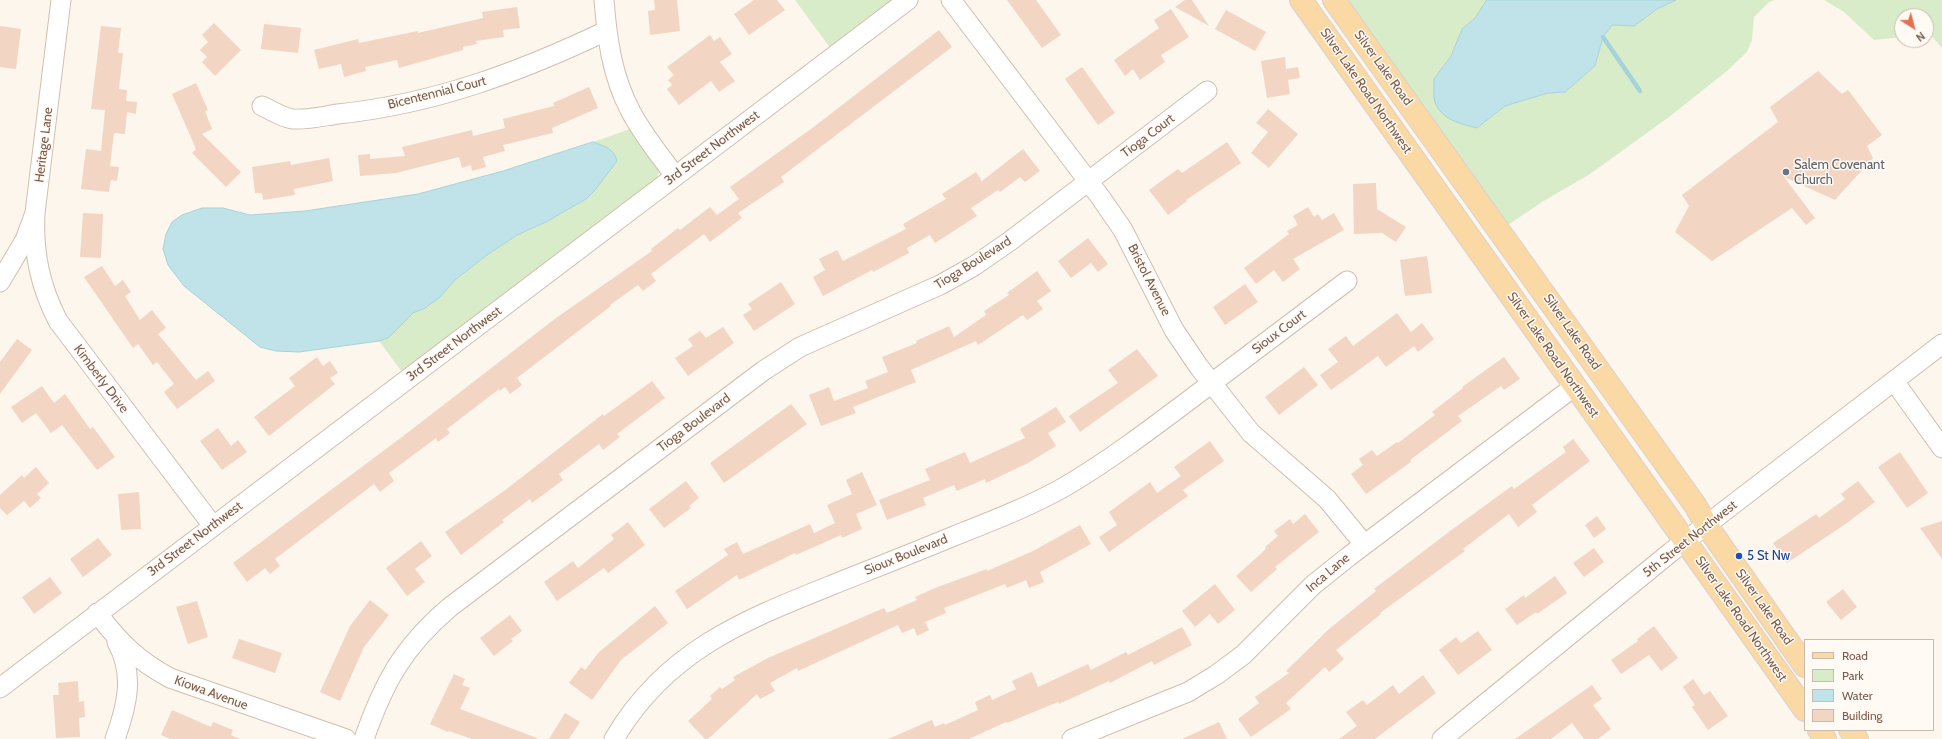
<!DOCTYPE html>
<html>
<head>
<meta charset="utf-8">
<style>
	body { margin:0 }
	#map { position:relative; width:1942px; height:739px; overflow:hidden; background:#fdf6ec; font-family:Cabin,sans-serif }
	canvas { display:block }
	.legend { position:absolute; left:1804px; top:639px; width:130px; height:92px; box-sizing:border-box; background:#fffaf3; border:1px solid #cabbb1; margin:0; padding:5px 7px; list-style:none; font-size:12px; color:#7a5c4d }
	.legend li { display:flex; align-items:center; gap:8px; height:20px }
	.legend b { width:20px; border:1px solid #cabbb1 }
	.north { position:absolute; left:1894px; top:8px; width:40px; height:40px; box-sizing:border-box; background:#fffaf3; border:1px solid #cabbb1; border-radius:50%; rotate:144deg; font-size:11px; font-weight:700; line-height:16px; text-align:center; color:#7a5c4d }
	.north::after { content:''; display:block; margin:auto; width:14px; height:18px; background:#e76f51; clip-path:polygon(50% 0,100% 100%,50% 72%,0 100%) }
</style>
</head>
<body>
<div id="map">
<canvas width="1942" height="739"></canvas>
<ul class="legend">
<li><b style="height:5px;background:#fbd9a5"></b>Road</li>
<li><b style="height:11px;background:#d8ecc9"></b>Park</li>
<li><b style="height:11px;background:#bfe3e8"></b>Water</li>
<li><b style="height:11px;background:#f3d5c3"></b>Building</li>
</ul>
<div class="north">N</div>
</div>
<script>
const context = document.querySelector('canvas').getContext('2d');
context.lineJoin = 'round';
function paint(path, color) { context.fillStyle = color; context.fill(path, 'evenodd'); }
function strokePath(path, color, width, dash) { context.strokeStyle = color; context.lineWidth = width; context.lineCap = dash ? 'butt' : 'round'; context.setLineDash(dash || []); context.stroke(path); }
function write(font, color, halo, rows, align = 'center') {
  context.font = font + ' Cabin,sans-serif'; context.lineWidth = 3; context.setLineDash([]); context.textBaseline = 'middle'; context.strokeStyle = halo; context.fillStyle = color; for (const [text, x, y, turn = 0] of rows) {
    context.save(); context.translate(x, y); context.rotate((+turn || 0) * Math.PI / 180); context.textAlign = isNaN(turn) ? turn : align; if (halo) context.strokeText(text, 0, 0); context.fillText(text, 0, 0); context.restore();
  }
}
paint(new Path2D(`
	M795 0H892L831 49Z
	M1348 0H1487L1475 18 1462 29 1451 55 1434 79 1477 128 1505 106 1548 93 1565 92 1595 66 1603 37 1612 25 1634 26 1657 9 1676 0H1775L1769 2 1754 17 1752 40 1747 52 1727 71 1669 117 1590 174 1542 202 1508 225Z
	M1824 0H1942V48L1926 30V16H1902V37L1874 40 1844 12Z
	M630 129 656 165 659 172 656 180 402 372 379 341 388 338 413 313 425 308 439 298 456 279 487 255 517 235 546 222 586 199 617 161 603 145 593 142Z`), '#d8ecc9');
const water = new Path2D(`
	M1487 0H1676L1657 9 1634 26 1612 25 1603 37 1595 66 1565 92 1548 93 1505 106 1477 128C1462 124 1441 120 1435 102 1433 95 1434 86 1434 79L1451 56 1462 29 1475 18Z
	M593 142C605 146 614 149 617 161L595 190 586 199 546 222 517 235 487 255 456 279 439 298 425 308 413 313 388 338 379 341 299 352 276 351 260 347 184 286 168 265 163 249 166 234 172 222 182 215 202 208H223L250 215 305 211 418 194 503 171Z`);
paint(water, '#bfe3e8');
strokePath(water, '#a5d3da', 1);
strokePath(new Path2D(`
	M1603 37 1640 91`), '#a5d3da', 4.5);
paint(new Path2D(`
	M654 0H677L680 31 650 35 648 11 655 10Z
	M754 0H777L785 10 749 35 734 14Z
	M1007 0H1036L1061 35 1042 48Z
	M1185 0H1192L1209 26 1175 7Z
	M517 7 520 28 503 30 504 37 476 41 477 44 463 47V50L399 68 397 60 365 67 366 71 344 77 341 64 319 69 314 50 358 39 359 43 418 31V33L483 18 482 12Z
	M1171 9 1189 37 1161 55 1165 62 1140 80 1133 69 1125 76 1114 60 1159 28 1154 20Z
	M1226 10 1266 32 1255 51 1215 29Z
	M214 23 241 50 215 76 202 62 207 57 200 50 208 42 202 35Z
	M264 24 301 28 298 53 261 49Z
	M0 26 21 29 16 69 0 67Z
	M101 26 121 28 118 53H123L119 89 127 90 126 101 137 102 136 114 127 112 125 134 114 133 110 166 119 167 117 181 111 180 109 192 81 189 86 149 101 151 105 110 91 109Z
	M939 30 952 47 781 177 784 182 738 213 742 218 710 242 704 234 651 274 656 281 643 291 638 285 610 305 611 306 517 378 522 385 510 394 505 387 500 391 499 389 447 429 450 433 438 442 436 438 389 473 394 481 380 492 374 484 275 559 280 566 270 574 265 568 247 582 233 563 402 437 556 318 652 251 651 249 678 228 680 230 710 207 717 215 739 199 730 187 815 126Z
	M710 35 714 41 720 37 732 54 720 62 735 81 719 92 711 81 679 105 667 89 672 85 668 80 674 75 667 67Z
	M1285 57 1286 69 1298 67 1300 78 1288 80 1290 94 1267 98 1261 61Z
	M1082 67 1115 113 1098 125 1065 79Z
	M1818 71 1842 94 1848 90 1882 135 1867 146 1873 158 1835 200 1784 177 1815 218 1806 225 1792 208 1712 261 1675 232 1689 206 1682 195 1778 122 1770 107Z
	M196 83 208 110 205 111 212 129 202 134 241 172 226 187 192 153 196 149 172 94Z
	M589 87 598 108 552 128 553 133 503 145 505 151 483 157 486 167 472 171 471 165 462 168 459 157 396 173 360 176 358 155 370 154V159L405 156 402 147 472 130 473 136 505 128 503 119 554 106 553 103Z
	M1268 109 1298 134 1269 168 1251 153 1268 132 1256 123Z
	M1227 142 1241 163 1186 200 1187 201 1168 215 1149 190 1178 169 1182 173Z
	M1023 149 1040 171 1025 182 1020 177 1000 192 998 190 971 208 977 216 935 243 930 235 907 248 909 253 873 272 872 270 823 296 813 277 825 270 819 259 837 250 843 261 906 229 903 224 946 199 942 194 976 172 982 181Z
	M329 158 333 181 294 189 295 195 263 200 262 193H255L252 167 290 161 291 165Z
	M1376 183 1377 209 1406 227 1396 242 1382 233 1354 234 1353 184Z
	M1308 207 1314 217 1318 214 1322 220 1334 213 1344 230 1293 259 1300 269 1283 282 1274 270 1256 284 1244 268 1289 234 1287 231 1298 225 1293 216Z
	M83 213 103 214 101 258 80 257Z
	M1088 238 1108 264 1098 272 1091 263 1071 278 1058 261Z
	M1427 256 1432 293 1405 296 1400 260Z
	M102 266 115 286 123 280 131 292 125 296 140 320 152 310 166 328 158 334 196 380 208 371 215 381 177 409 164 392 174 384 157 362 153 365 138 344 133 348 84 277Z
	M1037 271 1051 291 1037 301 1043 309 1027 320 1023 315 978 345 976 341 911 370 916 382 853 407 856 413 821 426 809 395 829 387 834 401 868 388 865 381 888 372 882 357 917 343 916 341 949 326 954 337 986 315 984 311 1009 295 1007 293Z
	M781 282 795 304 754 331 743 315 752 309 748 304Z
	M1245 284 1258 302 1225 325 1213 307Z
	M1397 313 1411 332 1422 323 1434 339 1418 352 1414 346 1386 367 1378 356 1331 390 1320 375 1338 362 1328 349 1346 336 1353 346Z
	M723 327 734 343 688 376 675 358 693 346 688 339 700 331 706 338Z
	M17 339 32 350 0 394V362Z
	M1137 349 1158 376 1080 432 1069 416 1118 383 1108 370Z
	M317 357 323 366 330 361 338 373 330 378 335 384 269 436 254 417 295 386 289 378Z
	M1504 357 1520 379 1504 390 1501 386 1458 416 1462 421 1410 460 1411 462 1366 494 1351 474 1363 465 1359 459 1372 450 1377 456 1397 442 1398 443 1435 415 1432 412 1463 388 1462 387Z
	M1304 367 1318 385 1279 415 1265 397Z
	M652 381 665 398 617 434 620 437 603 450 599 444 559 474 563 480 532 503 530 499 502 520 504 522 461 555 445 532 504 491 603 414 604 416Z
	M42 386 54 403 65 394 90 429 93 427 115 457 97 470 62 425 51 433 36 413 22 423 11 407Z
	M791 404 807 424 724 483 710 463Z
	M1056 407 1066 422 1048 433 1056 446 1028 463 986 483 985 479 957 491 954 485 923 498 926 505 887 520 879 500 930 480 925 469 965 452 970 463 1025 438 1020 429Z
	M218 428 231 446 238 440 247 452 222 470 200 441Z
	M1573 439 1590 461 1532 505 1537 512 1518 527 1509 514 1463 549 1465 551 1380 613 1381 614 1336 650 1344 659 1329 672 1325 667 1286 703 1291 709 1251 737 1238 719 1259 703 1255 697 1289 673 1286 671 1329 629 1376 591 1374 589 1450 531 1512 486 1514 489 1566 452 1563 447Z
	M1210 441 1224 461 1183 490 1188 496 1109 552 1099 537 1117 525 1109 512 1150 482 1157 493 1181 476 1174 467Z
	M1900 452 1928 493 1907 508 1878 467Z
	M36 467 49 483 37 494 41 498 30 508 24 501 7 515 0 508V495L22 475 24 478Z
	M862 472 877 505 856 514 862 529 842 538 841 535 796 555 795 553 739 580 737 575 687 609 675 591 728 555 724 549 737 542 743 554 810 524 814 533 835 523 827 505 852 494 846 480Z
	M686 481 699 498 689 506 691 508 664 528 649 509Z
	M1858 481 1875 502 1844 525 1787 563 1773 543 1816 514 1819 518 1845 499 1841 494Z
	M139 492 141 529 121 530 118 494Z
	M1305 514 1319 532 1275 567 1277 569 1251 592 1236 576 1266 549 1265 547 1278 536 1274 531 1290 519 1293 524Z
	M1597 516 1606 529 1594 538 1585 525Z
	M1942 521V559L1920 528Z
	M628 522 645 545 608 573 604 568 557 601 544 582 573 561 578 568 614 539 611 535Z
	M1080 525 1091 544 1040 572 1044 582 1029 588 1026 580 1007 588 1005 584 944 608 946 613 925 622 929 630 917 636 914 628 902 633 898 625 798 671 797 668 770 683 775 691 760 699 757 694 708 739H705L688 721 712 699 710 696 720 687 722 689 735 680 733 677 768 658 884 608 887 613 917 600 915 597 935 588 987 569V571L1033 551Z
	M98 538 112 555 83 577 70 559Z
	M421 541 432 556 415 569 425 582 407 596 386 568Z
	M1594 548 1604 562 1584 577 1573 563Z
	M1555 576 1567 593 1537 614 1536 612 1517 625 1505 609 1524 595 1525 598Z
	M50 577 62 593 34 614 22 597Z
	M1215 584 1235 610 1218 624 1210 614 1195 627 1182 611Z
	M1843 589 1857 607 1841 620 1826 602Z
	M370 600 389 615 364 647 340 701 320 692 350 626Z
	M197 601 208 637 188 644 176 607Z
	M655 606 668 623 621 660 592 700 569 683 581 667 585 670 599 652Z
	M510 615 522 631 511 639 513 641 494 656 480 638Z
	M1654 626 1678 658 1661 671 1649 655 1621 674 1611 660 1638 641 1637 639Z
	M1182 627 1192 645 1154 665 1152 661 1110 683 1109 681 1059 704 1058 702 1007 723 1006 722 969 739H888L932 720 935 727 944 723 945 725 978 710 975 702 990 695 992 700 1016 689 1012 681 1032 672 1038 687 1088 664 1091 670 1126 652 1128 655Z
	M1478 631 1492 650 1458 675 1439 650 1456 637 1461 643Z
	M239 639 282 653 275 673 232 658Z
	M454 674 465 679 462 685 470 688 460 709 537 738V739H472L449 731 448 732 430 724Z
	M1423 675 1436 693 1375 739H1339L1357 726 1346 712 1363 700 1367 705 1393 685 1399 694Z
	M1693 679 1704 695 1710 691 1728 716 1708 730 1692 707 1695 705 1683 687Z
	M78 681 79 702 84 701 85 717 79 718 80 737 56 738 53 695H59L58 683Z
	M1592 685 1602 699 1593 705 1611 729 1598 739H1584L1572 723 1551 739H1515Z
	M172 710 211 727 213 722 233 730 231 735 240 739H170L161 735Z
	M565 713 580 722 569 739H549Z
	M1219 722 1227 739H1182Z`), '#f3d5c3');
const minor = new Path2D(`
	M604 0C607 38 612 76 630 110 642 134 660 155 675 176
	M951 0 1101 198 1123 230 1174 330 1199 367 1251 433 1327 499 1364 544
	M262 106C271 110 283 118 293 119 307 120 324 116 338 114 434 104 520 72 606 31
	M35 213C33 253 40 286 58 321L213 526
	M0 282 25 240 35 213 61 0
	M1894 381 1942 448
	M97 613C120 643 137 660 170 678L346 739
	M0 688 908 0
	M115 739C127 706 135 675 117 642
	M364 739C384 682 403 647 450 607L763 371 800 347 940 285 974 266 1010 241 1207 91
	M614 739C666 651 742 621 832 585 872 569 913 553 954 536 992 521 1031 506 1066 486 1113 458 1156 425 1200 392 1249 355 1298 318 1347 281
	M1072 739 1188 692 1216 675 1243 655 1313 585 1348 557 1575 386
	M1442 739 1671 552 1942 344`);
const major = new Path2D(`
	M1301 0 1805 710
	M1334 0 1695 505 1707 526 1805 666
	M1819 730 1825 739
	M1850 730 1857 739`);
strokePath(minor, '#d1beb0', 21);
strokePath(major, '#dad1cd', 24);
strokePath(minor, '#fff', 19);
strokePath(major, '#fbd9a5', 22);
for (const [x, y, r, color] of [
	[1786,172,4,"#6b7280"],
	[1739,556,4,"#1a4fb4"]
]) { const dot = new Path2D(); dot.arc(x, y, r, 0, 2 * Math.PI); context.fillStyle = color; context.fill(dot); strokePath(dot, '#fffaf3', 1.5); }
write('13px', '#7a5c4d', '#fffaf3', [
	["Silver Lake Road",1383,68,54],
	["Silver Lake Road Northwest",1366,91,55],
	["Bicentennial Court",437,93,-14],
	["Tioga Court",1148,136,-37],
	["Heritage Lane",44,145,-83],
	["3rd Street Northwest",712,148,-37],
	["Tioga Boulevard",973,263,-32],
	["Bristol Avenue",1149,280,63],
	["Sioux Court",1279,332,-37],
	["Silver Lake Road",1572,332,55],
	["3rd Street Northwest",454,344,-37],
	["Silver Lake Road Northwest",1553,355,55],
	["Kimberly Drive",101,379,53],
	["Tioga Boulevard",694,423,-37],
	["3rd Street Northwest",195,539,-37],
	["5th Street Northwest",1690,539,-38],
	["Sioux Boulevard",906,555,-22],
	["Inca Lane",1328,573,-40],
	["Silver Lake Road",1764,607,55],
	["Silver Lake Road Northwest",1741,619,55],
	["Kiowa Avenue",211,693,20]
]);
write('13px', '#5b616d', '#fffaf3', [
	["Salem Covenant",1794,165],
	["Church",1794,180]
], 'left');
write('13px', '#164399', '#fffaf3', [
	["5 St Nw",1747,556]
], 'left');
</script>
</body>
</html>
